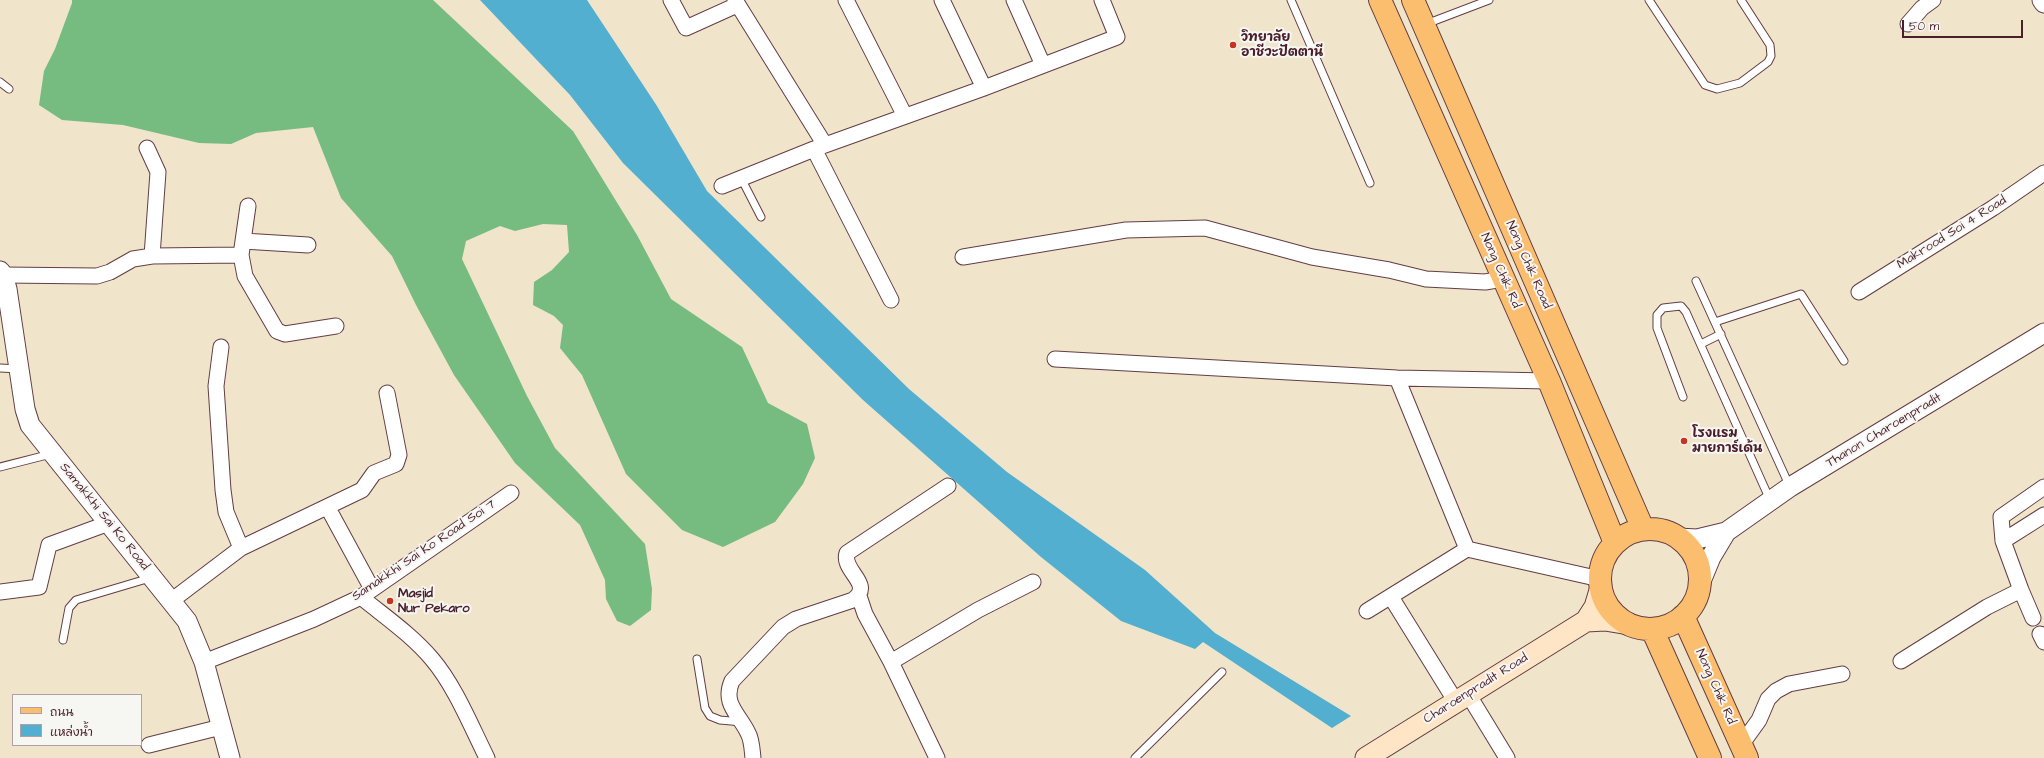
<!DOCTYPE html>
<html>
<head>
<meta charset="utf-8">
<style>
	body { margin:0 }
	#map { position:relative; width:2044px; height:758px; overflow:hidden; background:#f0e4cb; font-family:"Architects Daughter","Playpen Sans Thai",sans-serif }
	canvas { display:block }
	.legend { position:absolute; left:12px; top:694px; width:130px; height:52px; box-sizing:border-box; background:#f6f6f2; border:1px solid #b1a0a2; margin:0; padding:5px 7px; list-style:none; font-size:12px; color:#4a1f2b }
	.legend li { display:flex; align-items:center; gap:8px; height:20px }
	.legend b { width:20px; border:1px solid #b1a0a2 }
	.scale { position:absolute; left:1902px; top:20px; width:121px; height:18px; box-sizing:border-box; border:2px solid #4a1f2b; border-top:0; padding-left:5px; font-size:12px; line-height:14px; white-space:nowrap; color:#4a1f2b; -webkit-text-stroke:3px #f6f6f2; paint-order:stroke }
</style>
</head>
<body>
<div id="map">
<canvas width="2044" height="758"></canvas>
<ul class="legend">
<li><b style="height:5px;background:#fbbe6e"></b>ถนน</li>
<li><b style="height:11px;background:#52afd0"></b>แหล่งน้ำ</li>
</ul>
<div class="scale">50 m</div>
</div>
<script>
const context = document.querySelector('canvas').getContext('2d');
context.lineJoin = 'round';
function paint(path, color) { context.fillStyle = color; context.fill(path, 'evenodd'); }
function strokePath(path, color, width, dash) { context.strokeStyle = color; context.lineWidth = width; context.lineCap = dash ? 'butt' : 'round'; context.setLineDash(dash || []); context.stroke(path); }
function write(font, color, halo, rows, align = 'center') {
  context.font = font + ' "Architects Daughter","Playpen Sans Thai",sans-serif'; context.lineWidth = 4; context.setLineDash([]); context.textBaseline = 'middle'; context.strokeStyle = halo; context.fillStyle = color; for (const [text, x, y, turn = 0] of rows) {
    context.save(); context.translate(x, y); context.rotate((+turn || 0) * Math.PI / 180); context.textAlign = isNaN(turn) ? turn : align; if (halo) context.strokeText(text, 0, 0); context.fillText(text, 0, 0); context.restore();
  }
}
paint(new Path2D(`
	M72 0H433L573 131 637 235 671 299 742 347 768 403 807 424 815 458 803 484 775 522 723 547 682 530 626 474 582 375 560 348 563 325 554 316 533 305 534 282 552 270 569 252 567 225 543 224 515 231 500 226 466 241 462 259 527 396 555 448 645 544 652 589 651 610 630 626 617 621 606 599 605 580 580 525 515 463 454 375 416 305 392 256 341 198 313 127 256 133 231 144 199 143 123 125 62 120 39 105 44 71 55 49 72 3Z`), '#76bb7f');
paint(new Path2D(`
	M480 0H587L657 106 707 191 909 389 1007 472 1145 570 1215 633 1351 716 1332 728 1203 642 1195 649 1121 621 1041 557 863 400 623 163 570 95Z`), '#52afd0');
const service = new Path2D(`
	M1291 0 1370 183
	M1649 0 1705 85 1717 89 1740 83 1768 62 1771 56 1770 45 1741 0
	M1426 24 1489 0
	M0 82 9 89
	M741 178 761 217
	M1696 281 1790 487
	M1715 322 1801 294 1844 361
	M1701 344 1721 334
	M0 368 19 369
	M1683 397 1657 328V315L1663 308 1681 306 1686 312 1770 500
	M0 467 51 454
	M63 640 69 608 76 600 150 578
	M697 659 705 708 710 716 720 720 742 722
	M1135 758 1222 672`);
const minor = new Path2D(`
	M671 0 686 28 737 5
	M735 0 825 145
	M846 0 905 116
	M942 0 984 88
	M1014 0 1043 65
	M1908 24 1922 8 1933 0
	M147 148 158 172 152 256
	M814 149 891 300
	M722 186 814 149 984 88 1117 37 1102 0
	M243 241 308 245
	M241 255 245 276 277 331 285 334 336 326
	M963 257 1126 230 1205 228 1312 257 1389 270 1426 279 1485 282 1503 279
	M3 275 97 276 110 272 133 259 152 256 241 255 248 206
	M1859 292 1993 208 2044 173
	M1055 359 1397 378 1549 381
	M328 508 372 589
	M2003 541 2001 517 2044 487
	M241 548 362 490 374 473 396 464 399 455 387 393
	M1467 549 1600 579
	M2021 590 2033 618
	M0 592 39 587 49 545 109 523
	M859 596 865 614 891 662 937 758
	M361 597C384 616 412 635 432 659 455 686 471 726 487 758
	M1391 597 1456 702
	M171 601 241 548 226 512 223 490 216 386 221 347
	M1367 611 1467 549 1397 378
	M2040 634 2044 642
	M1901 661 1987 607 2021 590 2003 541 2044 515
	M204 662 314 619 361 597 511 493
	M891 662 978 610 1033 582
	M1468 694 1507 758
	M149 745 221 727
	M1741 745 1759 720 1768 699 1776 691 1789 684 1842 674
	M753 758C752 750 752 740 748 733 739 714 722 704 732 681L783 627 796 619 853 600C875 584 841 571 847 553L948 486`);
const tertiary = new Path2D(`
	M2042 0 2044 3
	M0 271 3 275 7 289 25 409 30 425 187 621 204 662 230 758
	M1678 538 1697 539 1726 532 1790 487 2044 333
	M1699 586 1711 557 1726 532`);
const secondary = new Path2D(`
	M1586 621 1605 620 1629 624
	M1366 758 1586 621 1595 607 1601 587`);
const primary = new Path2D(`
	M1380 0 1549 381 1615 543
	M1413 0 1643 529
	M1600 579a50 50 0 1 1 100 0a50 50 0 1 1-100 0Z
	M1683 616 1747 758
	M1652 629 1710 758`);
strokePath(service, '#633d43', 9);
strokePath(minor, '#633d43', 17);
strokePath(tertiary, '#633d43', 21);
strokePath(secondary, '#633d43', 23);
strokePath(primary, '#633d43', 24);
strokePath(service, '#fff', 7);
strokePath(minor, '#fff', 15);
strokePath(tertiary, '#fff', 19);
strokePath(secondary, '#fde5c5', 21);
strokePath(primary, '#fbbe6e', 22);
for (const [x, y, r, color] of [
	[1233,45,4,"#c8321e"],
	[1684,441,4,"#c8321e"],
	[390,601,4,"#c8321e"]
]) { const dot = new Path2D(); dot.arc(x, y, r, 0, 2 * Math.PI); context.fillStyle = color; context.fill(dot); strokePath(dot, '#f6f6f2', 1.5); }
write('bold 13px', '#4a1f2b', '#f6f6f2', [
	["วิทยาลัย",1241,38],
	["อาชีวะปัตตานี",1241,53],
	["โรงแรม",1692,434],
	["มายการ์เด้น",1692,449],
	["Masjid",398,594],
	["Nur Pekaro",398,609]
], 'left');
write('13px', '#4a1f2b', '#f6f6f2', [
	["Makrood Soi 4 Road",1952,233,-32],
	["Nong Chik Road",1528,265,66],
	["Nong Chik Rd",1500,271,66],
	["Thanon Charoenpradit",1884,431,-31],
	["Samakkhi Sai Ko Road",104,517,51],
	["Samakkhi Sai Ko Road Soi 7",424,551,-34],
	["Nong Chik Rd",1715,687,66],
	["Charoenpradit Road",1476,689,-32]
]);
</script>
</body>
</html>
